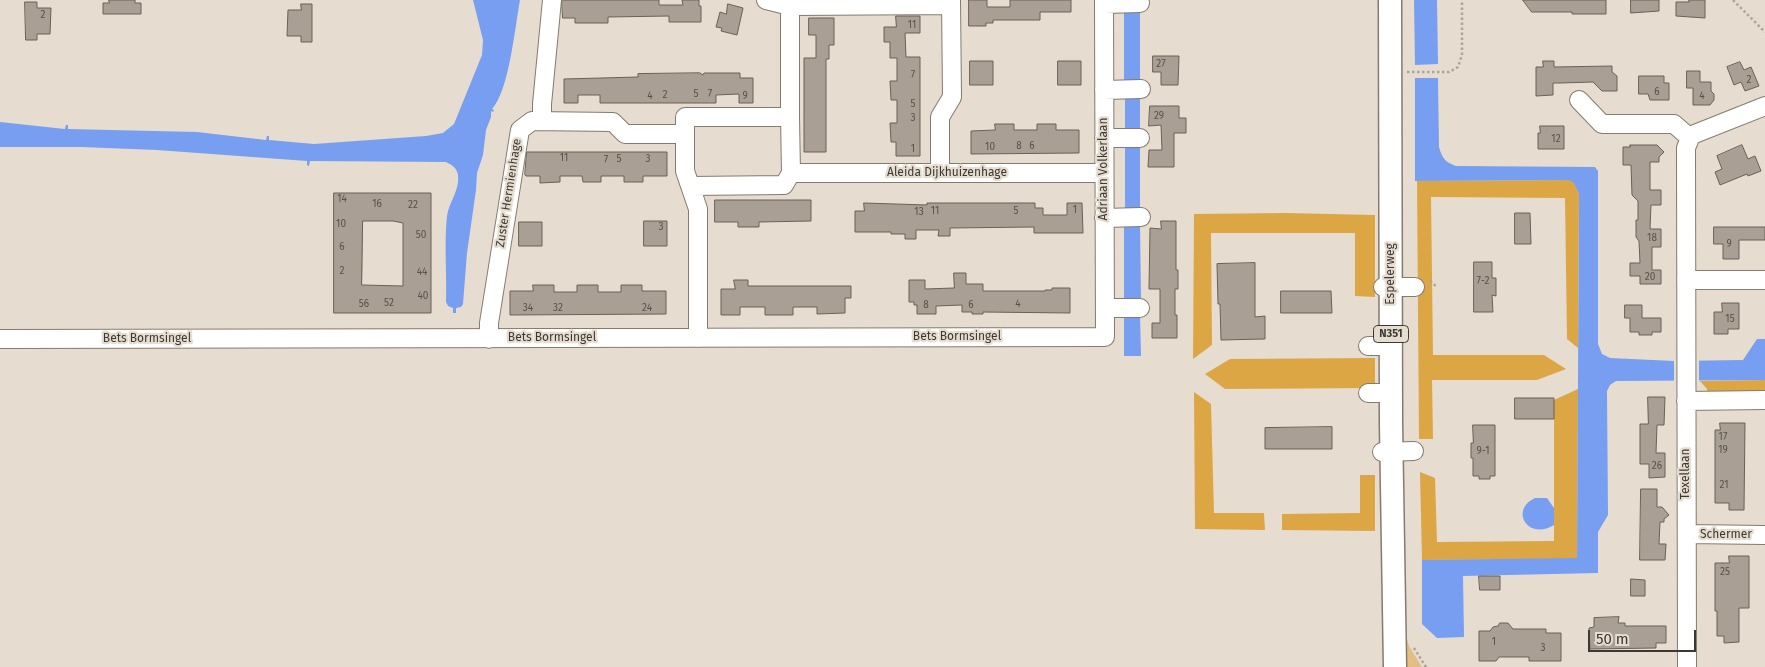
<!DOCTYPE html>
<html>
<head>
<meta charset="utf-8">
<style>
	body { margin:0 }
	#map { position:relative; width:1765px; height:667px; overflow:hidden; background:#e6ddd0; font-family:"Fira Sans",sans-serif }
	canvas { display:block }
	.scale { position:absolute; left:1588px; top:630px; width:108px; height:22px; box-sizing:border-box; border:2px solid #3c3934; border-top:0; padding-left:6px; font-size:15px; line-height:18px; white-space:nowrap; color:#3c3934; -webkit-text-stroke:4px #e6ddd0; paint-order:stroke }
</style>
</head>
<body>
<div id="map">
<canvas width="1765" height="667"></canvas>
<div class="scale">50 m</div>
</div>
<script>
const context = document.querySelector('canvas').getContext('2d');
context.lineJoin = 'round';
function paint(path, color) { context.fillStyle = color; context.fill(path, 'evenodd'); }
function strokePath(path, color, width, dash) { context.strokeStyle = color; context.lineWidth = width; context.lineCap = dash ? 'butt' : 'round'; context.setLineDash(dash || []); context.stroke(path); }
function write(font, color, halo, rows, align = 'center') {
  context.font = font + ' "Fira Sans",sans-serif'; context.lineWidth = 4.5; context.setLineDash([]); context.textBaseline = 'middle'; context.strokeStyle = halo; context.fillStyle = color; for (const [text, x, y, turn = 0] of rows) {
    context.save(); context.translate(x, y); context.rotate((+turn || 0) * Math.PI / 180); context.textAlign = isNaN(turn) ? turn : align; if (halo) context.strokeText(text, 0, 0); context.fillText(text, 0, 0); context.restore();
  }
}
paint(new Path2D(`
	M1404 629 1409 646 1422 667H1399Z`), '#e2be83');
paint(new Path2D(`
	M1569 180 1574 182 1579 194 1578 348 1567 339 1565 198 1431 197 1433 355H1544L1566 369 1537 380H1432L1433 439H1419L1417 181Z
	M1286 213 1375 215V297L1355 296V233H1211L1212 345 1193 359 1194 214Z
	M1375 358V388L1225 389 1205 374 1230 359Z
	M1765 380V395H1707V389L1700 381Z
	M1578 389 1577 559 1422 560 1420 472 1435 478 1437 542 1554 541V400Z
	M1194 392 1211 404 1214 513H1264L1265 530 1195 529Z
	M1360 475H1375V531L1282 530V514L1360 513Z`), '#dca645');
paint(new Path2D(`
	M473 0H520C515 27 509 91 492 109L494 110 493 112 491 111V117L486 130 483 155 477 173 476 190 467 253 463 304 461 307 456 308V313H453V308L448 306 446 302C447 274 444 244 447 216 449 202 460 190 458 175 457 168 452 165 446 162L310 161 309 166 307 165V161L157 150 81 147H0V122L65 129 66 125H68V129L197 132 266 140 267 136H269V140L314 144 426 136 443 133 454 124 482 55 483 40Z
	M1414 0H1437L1438 64 1415 65Z
	M1124 10H1140V81L1124 80Z
	M1415 78H1438L1439 147C1442 158 1445 162 1456 166L1595 167 1598 171V344L1602 354 1610 358 1674 361 1743 360 1757 339H1765V380L1616 381 1610 385 1607 391 1608 515 1598 532V573L1463 576 1464 637 1437 638 1422 624V560L1577 558 1579 194 1574 183 1569 180 1415 181Z
	M1125 98H1140V132L1125 131Z
	M1125 144H1140V210H1125Z
	M1124 224H1140L1141 300 1124 301Z
	M1124 315H1140L1141 356H1124Z
	M1535 498H1547L1554 508V525C1528 541 1509 510 1535 498Z`), '#779ef1');
paint(new Path2D(`
	M1674 358 1675 360H1698L1699 358V381L1702 384 1698 381 1675 382 1674 384Z`), '#e6ddd0');
const building = new Path2D(`
	M109 0H135V3H141V14H103V3H109Z
	M562 0H659V5H683L682 0H699V6H701V22H669V16L608 17V23H575V18H563Z
	M969 0H987V7H1010V0H1071V12H1040V20H993V23H986V26H969Z
	M1523 0H1606V14H1572V12H1532Z
	M1631 0H1659V11L1631 13Z
	M1689 0H1705V18L1676 16V2H1689Z
	M25 2H37V8H51L50 34H37V40H26Z
	M301 4H312V42H301V36H287L288 10H301Z
	M728 4 743 8 737 35 721 31 722 28 716 27 720 12 726 14Z
	M896 16H920V33H905L906 57H920V156H896V142H891L890 123H897V100H891L890 81H897V58H890V42H884V27H896Z
	M809 18H834V45H829V59H826V152H804V58H816V35H809Z
	M1153 56H1179L1178 85H1161V72H1153Z
	M970 61H993V85H970Z
	M1058 61H1081V85H1058Z
	M1543 61H1554V67L1612 66V72L1617 76V91H1602L1593 82 1561 83H1553V95L1536 96V67H1543Z
	M1740 62 1744 70 1751 67 1759 86 1745 91 1741 82 1734 85 1727 67Z
	M1687 71H1700V82H1711V91L1714 94V100L1710 105H1693V88H1687Z
	M700 73 703 75 704 73H740V78H753V103H739V94L716 95V103H600V95H578V103H564V79L638 77V74Z
	M1639 76H1664V83H1669V100H1650L1648 94H1639Z
	M1150 106H1179V118H1186V133H1174V167H1148L1149 150H1162L1161 125 1149 126Z
	M995 124H1014V130H1037V124H1056V130H1079V153L971 154V131L995 130Z
	M1540 126H1564V149H1538V133H1540Z
	M1630 145H1657L1664 152 1659 157V162H1650V190H1661V205H1651L1650 229H1661V247H1652V270H1661V284H1640V276H1630V263H1640L1639 241 1636 237V220H1638V201L1632 195 1631 165H1623V147H1630Z
	M1742 145 1748 159 1755 156 1761 171 1748 176 1747 174 1720 185 1715 172 1722 169 1717 156Z
	M527 152H667V176H643V182H624V176H601V182H583L582 176H560V182L540 183V176H526L525 175Z
	M334 193H431V313H334ZM363 221H393L403 223V286L362 285Z
	M715 200H811V221L759 222V227H738V222H715Z
	M864 203 927 205V203H1035V208H1043V215H1067V203H1082L1083 233H1034V227L950 228V236H938L939 230H916V239H905V234H891V232H855V211H864Z
	M1515 213H1530L1531 244H1515Z
	M644 221H667V246H644Z
	M1161 221H1176V270H1178V289H1175V315H1177V338H1152V323H1160V289H1149L1150 228 1161 229Z
	M519 222H542V246H519Z
	M1714 227H1765V240H1739V259H1723V244H1714Z
	M1474 262H1492V278H1496V296L1492 295 1493 312H1474Z
	M1255 263V317L1265 316V339L1221 340 1220 304H1218L1217 264Z
	M954 273H966V284H983V291H1045V290H1052V288H1070V313L983 312V314H972V312H962V305L936 306V314H917V305H914V302H909V280H925V289L954 288Z
	M734 280H748V286H851V298H845V313L817 314V307H793V315H765V307H740V315H721V289H735Z
	M533 285H554V292H577V285H598V292H621V285H642V291H666V314L510 315V291H533Z
	M1281 291H1331L1332 313H1281Z
	M1722 303H1739V329H1728V334H1714V312H1722Z
	M1625 305H1642V318H1661V332H1652V335H1639V332H1630V318H1625Z
	M1648 397H1665L1664 425H1657L1656 453H1665V477L1649 478V464H1640V424H1648Z
	M1515 398H1554V419H1515Z
	M1720 423H1745L1744 510H1729V503H1715V430H1720Z
	M1473 425H1495V476H1490V479H1479V476H1473V458H1471V443H1473Z
	M1332 427V449H1265V428Z
	M1641 489H1657V507H1662L1669 515 1664 519V522H1660L1659 544H1666L1665 560H1640Z
	M1729 556H1749V608H1739V642L1724 643V636H1717V611H1715V563H1729Z
	M1479 576H1500V590H1480Z
	M1631 579 1645 580V596H1631Z
	M1619 617 1618 623H1625V626H1666V643H1656V648L1590 649 1589 628 1594 627V618Z
	M1500 623H1508L1513 629H1546V633H1561V661H1529V657H1499L1496 661H1479V631H1490L1493 627 1498 626Z`);
paint(building, '#aa9f94');
strokePath(building, '#6a6056', 1);
const minor = new Path2D(`
	M766 0 790 6 951 5
	M1104 4 1140 3
	M1104 90 1141 89
	M1579 100 1602 124H1674L1690 138
	M542 121V104L552 0
	M1104 138H1140
	M940 172V117L952 97 951 0
	M791 173H1104
	M690 186 784 185 791 173 790 117
	M1104 218 1141 217
	M1686 280H1765
	M1383 287H1415
	M1105 308H1140
	M698 338V209L685 171V117H790V6
	M0 339 1105 337 1104 0
	M489 339V323L520 130 532 121 613 122 625 134H685
	M1368 346H1391
	M1368 393H1391
	M1686 401 1765 400
	M1382 452 1414 451
	M1687 534 1765 535
	M1687 667 1686 148 1690 138 1692 135 1765 106`);
const major = new Path2D(`
	M1390 0 1391 424 1395 667`);
strokePath(minor, '#837b6f', 20);
strokePath(major, '#837b6f', 25);
strokePath(new Path2D(`
	M1733 0 1765 32
	M1407 72H1449L1458 67 1462 55V0
	M1430 281 1437 287
	M1414 648 1426 667`), '#aca59b', 2.5, [2.5, 2.5]);
strokePath(minor, '#fff', 18);
strokePath(major, '#fff', 22);
write('10px', '#58524c', null, [
	["2",43,15],
	["11",912,25],
	["27",1161,64],
	["7",913,75],
	["2",1749,80],
	["6",1657,92],
	["5",696,94],
	["7",710,94],
	["2",665,95],
	["4",650,96],
	["9",745,96],
	["4",1702,96],
	["5",913,104],
	["29",1159,116],
	["3",913,118],
	["12",1556,139],
	["8",1019,146],
	["6",1032,146],
	["10",990,147],
	["1",913,149],
	["11",564,158],
	["5",619,159],
	["3",648,159],
	["7",606,160],
	["14",342,199],
	["16",377,204],
	["22",413,205],
	["1",1075,210],
	["11",935,211],
	["5",1016,211],
	["13",919,212],
	["10",341,224],
	["3",661,227],
	["50",421,235],
	["18",1652,238],
	["9",1729,244],
	["6",342,247],
	["2",342,271],
	["44",422,272],
	["20",1650,277],
	["7-2",1483,281],
	["40",423,296],
	["52",389,303],
	["56",364,304],
	["4",1018,304],
	["8",926,305],
	["6",971,305],
	["34",528,308],
	["32",558,308],
	["24",647,308],
	["15",1730,319],
	["17",1723,437],
	["19",1723,450],
	["9-1",1483,451],
	["26",1657,466],
	["21",1724,485],
	["25",1725,572],
	["1",1494,642],
	["3",1543,648]
]);
for (const [x, y, w] of [
	[1391,334,35]
]) { const box = new Path2D(); box.roundRect(x - w / 2, y - 8.5, w, 17, 4); context.fillStyle = '#e6ddd0'; context.fill(box); strokePath(box, '#3c3934', 1); }
write('bold 11px', '#3c3934', null, [
	["N351",1391,334]
]);
write('12px', '#3c3934', '#e6ddd0', [
	["Adriaan Volkerlaan",1104,169,-90],
	["Aleida Dijkhuizenhage",947,173],
	["Zuster Hermienhage",509,193,-81],
	["Espelerweg",1391,274,-90],
	["Bets Bormsingel",957,337],
	["Bets Bormsingel",552,338],
	["Bets Bormsingel",147,339],
	["Texellaan",1686,474,-90],
	["Schermer",1726,535]
]);
</script>
</body>
</html>
